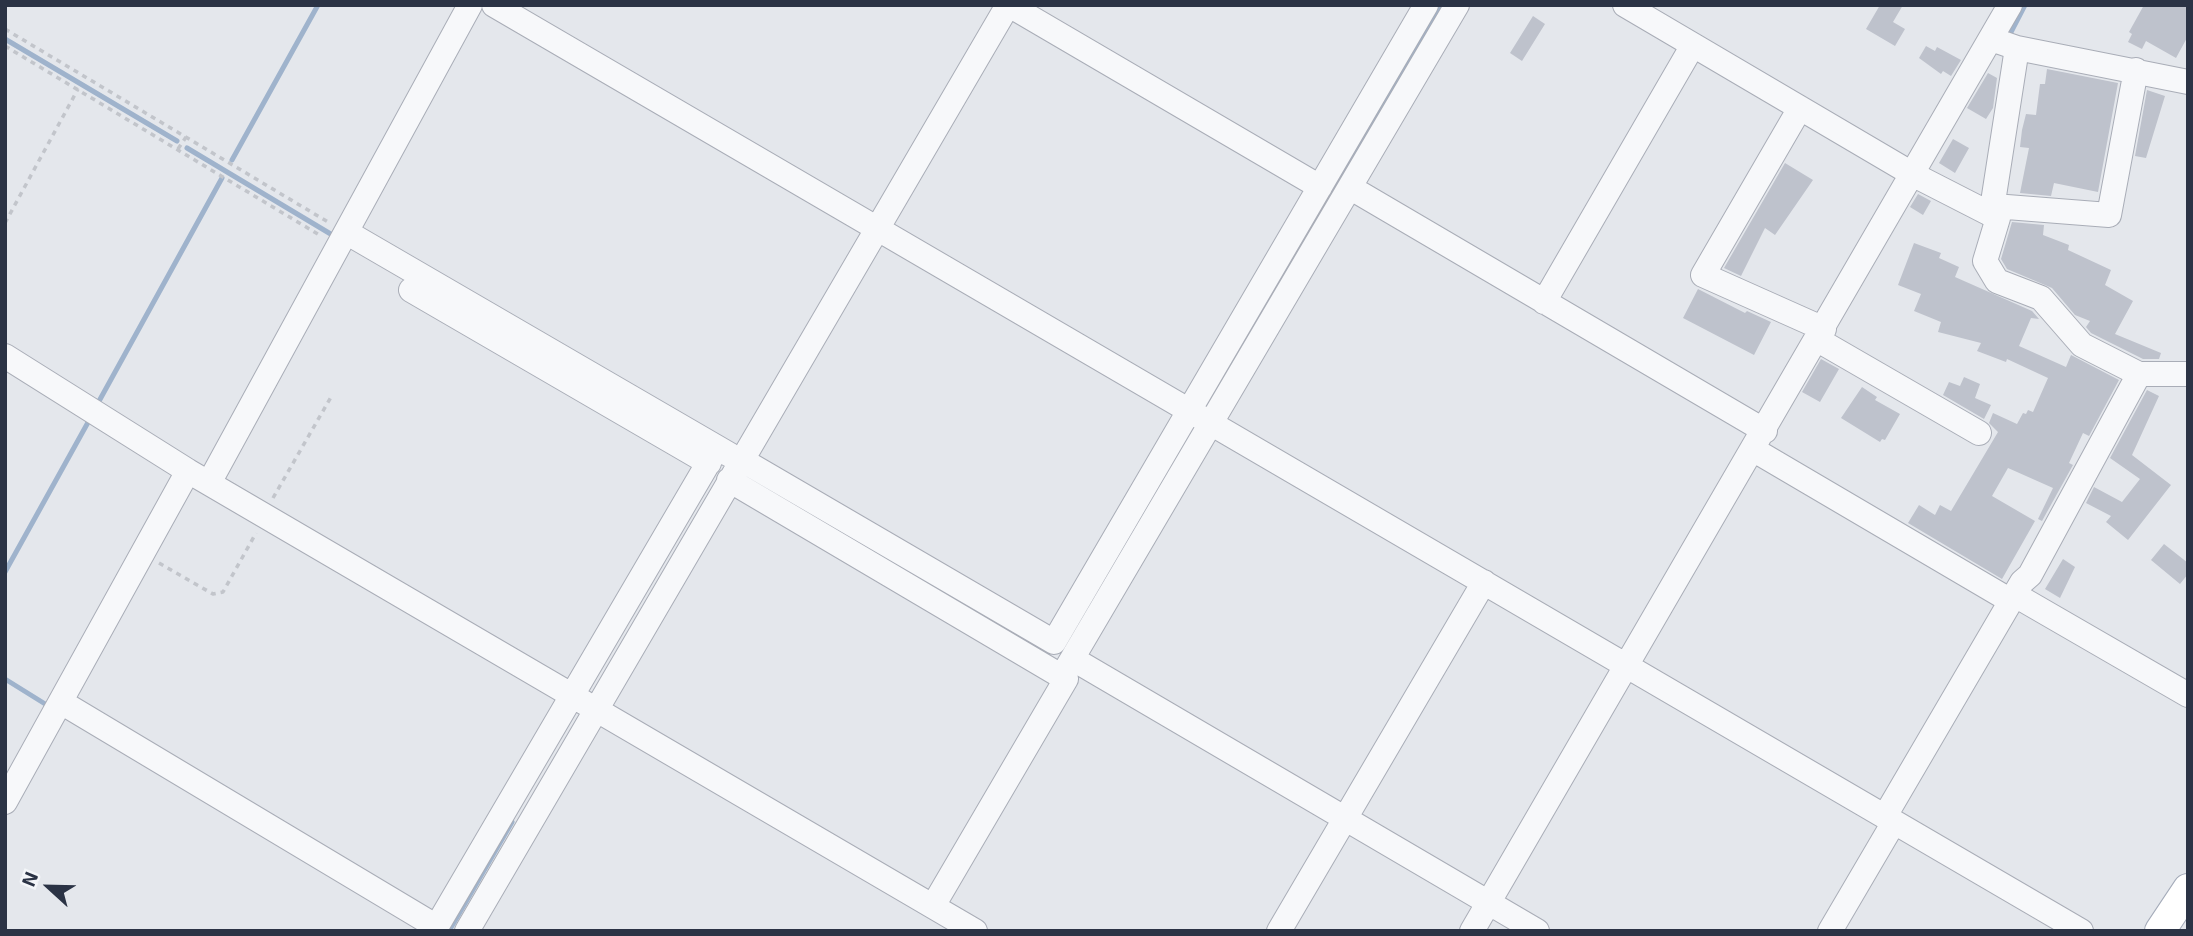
<!DOCTYPE html>
<html>
<head>
<meta charset="utf-8">
<style>
	body { margin:0 }
	#map { position:relative; width:2193px; height:936px; overflow:hidden; background:#e4e7ec; font-family:"Exo 2",sans-serif }
	canvas { display:block }
	.frame { position:absolute; inset:0; border:7px solid #2b3345; pointer-events:none }
	.north { position:absolute; left:14px; top:852px; width:70px; height:70px; -webkit-text-stroke:5px #f4f6f9; paint-order:stroke; rotate:292deg; font-size:19px; font-weight:700; line-height:28px; text-align:center; color:#2b3345 }
	.north::after { content:''; display:block; margin:auto; width:24px; height:32px; background:#2b3345; clip-path:polygon(50% 0,100% 100%,50% 72%,0 100%) }
</style>
</head>
<body>
<div id="map">
<canvas width="2193" height="936"></canvas>
<div class="frame"></div>
<div class="north">N</div>
</div>
<script>
const context = document.querySelector('canvas').getContext('2d');
context.lineJoin = 'round';
function strokePath(path, color, width, dash) { context.strokeStyle = color; context.lineWidth = width; context.lineCap = dash ? 'butt' : 'round'; context.setLineDash(dash || []); context.stroke(path); }
function paint(path, color) { context.fillStyle = color; context.fill(path, 'evenodd'); }
strokePath(new Path2D(`
	M2010 34 2025 5
	M5 39 177 141
	M187 148 334 236
	M232 160 318 5
	M1241 347 1441 5
	M98 403 222 178
	M5 572 91 417
	M5 679 50 707
	M449 931 512 822`), '#9fb3cc', 5);
paint(new Path2D(`
	M1880 5H1903L1893 22 1905 29 1895 46 1866 29Z
	M2144 5H2188V36L2176 58 2146 41 2142 49 2128 42 2132 34 2129 32Z
	M1533 16 1545 24 1522 61 1510 53Z
	M1926 46 1935 51 1937 47 1961 60 1951 76 1943 71 1941 74 1919 58Z
	M2047 69 2118 83 2098 192 2054 183 2051 196 2020 193 2029 148 2020 147 2022 130 2026 114 2036 115 2040 84H2045Z
	M1988 73 1997 78 1993 108 1986 119 1967 108Z
	M2147 90 2165 96 2146 158 2135 156Z
	M1953 139 1969 148 1955 173 1939 163Z
	M1785 163 1813 180 1775 235 1765 228 1741 276 1724 268Z
	M1918 194 1931 201 1923 215 1910 207Z
	M2012 222 2044 225 2043 235 2069 245 2068 250 2111 270 2105 285 2133 301 2115 334 2161 353 2159 359H2143L2091 333 2086 327 2090 321 2075 315 2052 288 2007 269 2001 259Z
	M1914 243 1941 253 1939 258 1959 267 1955 277 2032 311 2039 319 2031 318 2019 346 2066 367 2071 355 2119 380 2089 436 2083 433 2069 463 2073 465 2042 521 2038 519 2053 488 2008 468 1992 496 2035 521 2002 579 1908 523 1919 505 1935 515 1940 505 1951 511 1998 432 1989 423 1993 413 2017 424 2023 413 2026 414 2028 410 2033 412 2048 378 2007 359 2006 362 1977 351 1981 343 1938 332 1941 322 1914 311 1921 294 1898 285Z
	M1698 289 1745 313 1747 311 1771 322 1754 355 1683 318Z
	M1821 359 1839 369 1820 402 1802 392Z
	M1964 377 1980 384 1975 398 1991 405 1984 419 1943 395 1949 382 1960 386Z
	M1862 387 1877 397 1875 400 1900 414 1885 440 1882 439 1880 442 1841 418Z
	M2147 390 2159 396 2132 455 2171 485 2128 540 2106 522 2111 516 2086 503 2094 487 2122 502 2140 479 2110 458Z
	M2164 544 2188 563V574L2180 584 2151 560Z
	M2063 559 2075 567 2060 598 2045 589Z`), '#bec2cc');
const minor = new Path2D(`
	M494 5 2081 931
	M1009 5 1320 187
	M1625 5 1914 175 1998 218 1985 261 1997 281 2041 298 2082 345 2139 374H2188
	M1991 39 2017 48 2188 82
	M1800 108 1703 275 1824 329
	M1351 188 1765 431
	M1994 206 2109 215 2136 70
	M1991 215 2017 48
	M346 232 730 455
	M411 290 709 463
	M1544 302 1693 45
	M1818 340 1979 433
	M5 356 188 471 975 931
	M1754 450 2011 601
	M742 460 1054 642 1426 5
	M729 480 1066 679 933 906
	M209 483 470 5
	M2015 595 2188 695
	M1073 659 1537 931
	M1062 676 1457 5
	M61 702 437 927
	M5 802 188 471
	M1885 816 2022 582 2030 575 2139 374
	M434 931 717 448
	M467 931 1008 5
	M1279 931 1484 582
	M1472 931 2010 5
	M1830 931 1894 822`);
const major = new Path2D(`
	M2160 931 2188 889`);
strokePath(minor, '#a9adb7', 26);
strokePath(major, '#a3aab8', 32);
strokePath(new Path2D(`
	M5 29 328 222
	M5 46 321 236
	M178 149 186 137
	M5 223 78 89
	M273 498 331 397
	M159 563 213 594 223 592 256 533`), '#c2c5cb', 3.5, [5, 5]);
strokePath(minor, '#f7f8fa', 24);
strokePath(major, '#fff', 30);
</script>
</body>
</html>
